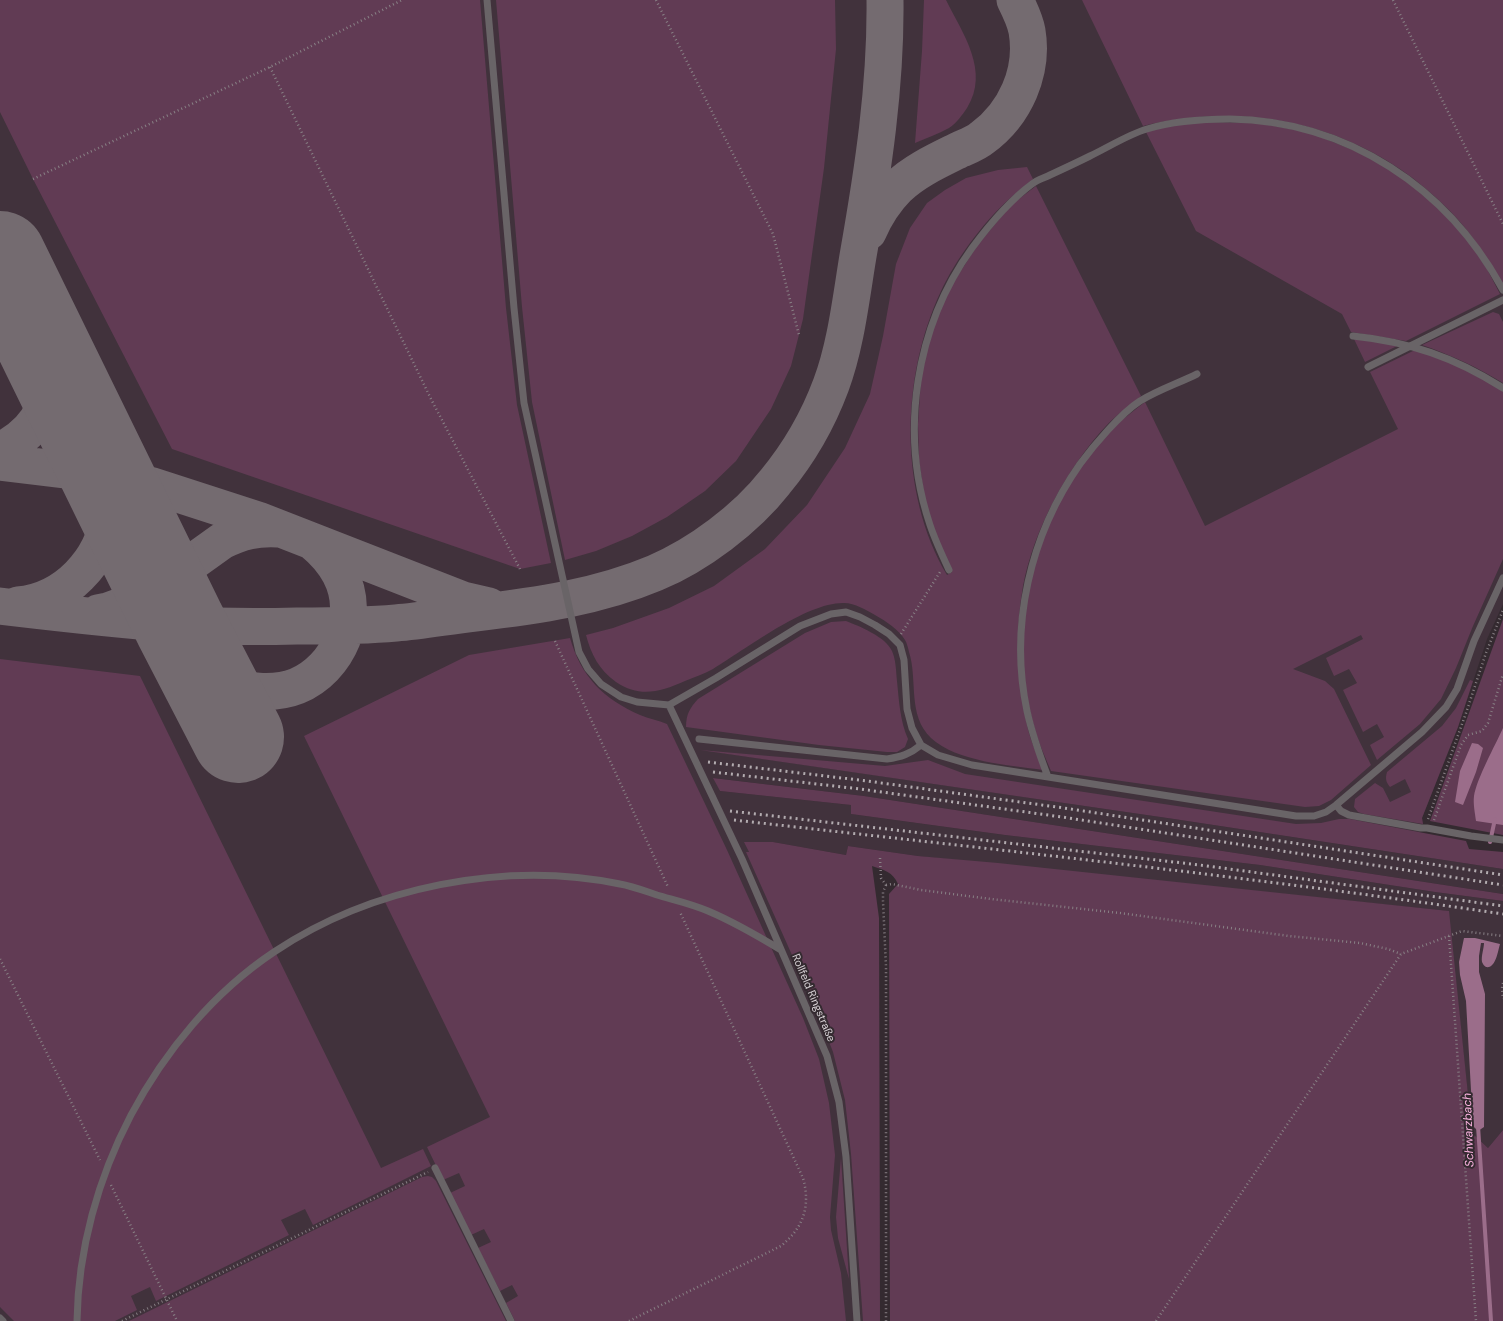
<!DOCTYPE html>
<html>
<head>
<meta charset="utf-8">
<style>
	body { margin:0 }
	canvas { display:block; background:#342a30 }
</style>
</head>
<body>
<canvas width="1503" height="1321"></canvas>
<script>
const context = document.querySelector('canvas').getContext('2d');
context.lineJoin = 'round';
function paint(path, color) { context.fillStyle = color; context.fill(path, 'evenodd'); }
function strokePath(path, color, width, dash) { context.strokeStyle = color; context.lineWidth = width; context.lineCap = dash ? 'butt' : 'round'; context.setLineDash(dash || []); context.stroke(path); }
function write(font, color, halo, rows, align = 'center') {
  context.font = font + ' "DM Sans",sans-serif'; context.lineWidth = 4; context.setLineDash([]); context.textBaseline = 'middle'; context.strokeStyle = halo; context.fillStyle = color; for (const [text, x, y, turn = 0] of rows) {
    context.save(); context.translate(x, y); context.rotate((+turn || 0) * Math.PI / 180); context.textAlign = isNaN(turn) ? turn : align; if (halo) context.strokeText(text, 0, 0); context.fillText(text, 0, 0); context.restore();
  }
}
paint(new Path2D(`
	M0 0H1503V604L1487 639 1458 727 1422 818 1423 824 1414 845 709 751 1174 819 1503 869V894L864 796 714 778 720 791 851 805V814L1005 835 1260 865 1435 892 1503 901V1130L1488 1148 1472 1133 1448 911 918 856 848 846 846 855 773 842H745L749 852 879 918 880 1321H0Z`), '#41323c');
paint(new Path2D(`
	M0 0H480L506 308 517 405 551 563 520 569 172 449 33 179 0 112Z
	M496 0H835L836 49 824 168 803 319 791 366 771 409 736 461 705 491 667 517 632 536 596 551 565 560 532 402 522 307Z
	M924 0H946C963 34 990 71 967 108 962 115 957 123 949 128 938 134 926 138 915 143L922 51Z
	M1082 0H1503V285C1488 259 1471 232 1450 211 1368 127 1255 99 1143 126Z
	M1196 122 1259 123 1311 133 1370 157 1417 187 1467 238 1487 269 1500 294 1406 341 1351 332 1342 314 1196 231 1146 132 1170 126Z
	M1027 167 1033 179C1025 186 1016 193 1008 200 982 224 956 259 941 291 901 376 898 492 947 575L952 572 932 525 924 494 919 460 918 424 921 379 927 349 936 319 948 291 977 246 1011 205 1036 186 1141 396C1130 406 1116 415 1106 426 1067 468 1034 529 1023 586 1015 631 1017 680 1027 725 1030 740 1038 756 1043 770 1009 765 957 762 931 738 907 715 918 680 909 652 908 648 907 643 905 640 899 630 886 621 875 615 866 610 855 603 844 603 807 602 746 649 713 669 704 674 694 677 685 681 660 692 640 698 616 682 599 670 591 654 586 635L613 628 669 608 714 586 765 549 807 505 845 448 870 394 883 336 896 264 910 228 927 203 945 190 966 178 998 170Z
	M1493 312 1499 314 1503 322V383C1477 367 1451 355 1422 345Z
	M1354 339 1399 345 1365 362Z
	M1415 350 1446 360 1503 390V559L1473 626 1456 668 1441 699 1420 724 1377 760 1370 745 1384 737 1377 724 1363 732 1343 690 1357 683 1349 669 1334 676 1326 658 1363 639 1361 635 1293 669 1325 681 1334 689 1371 765 1331 800 1319 806 1305 807 1051 771C1045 756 1038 742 1034 726 1014 656 1023 582 1053 516 1061 497 1070 477 1083 461 1092 450 1102 438 1112 429 1122 419 1134 411 1145 402L1205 526 1398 429 1370 372Z
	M1503 619V835L1430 821Z
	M846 621C859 626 886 637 892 651 896 660 896 671 897 681 899 701 900 721 908 739L905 747 897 752H887L819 745 686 727C686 714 690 708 698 699L805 633 831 622Z
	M570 638C581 677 604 699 640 715 649 719 658 720 667 724L727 850 803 1018 819 1059 829 1103 835 1155 830 1217 831 1230 841 1273 846 1321H515L506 1303 518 1296 512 1285 500 1291 478 1248 491 1242 484 1229 471 1235 450 1193 465 1186 459 1173 443 1180 427 1147 490 1117 304 736 469 655Z
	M0 659 140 676 381 1168 423 1149 431 1166 313 1225 305 1209 281 1220 289 1235 156 1301 150 1287 131 1296 137 1310 115 1321H14L0 1307Z
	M1470 680 1473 681 1458 727 1422 818 1423 824 1364 814 1358 812 1354 807 1355 799 1375 783 1383 788 1390 802 1411 792 1405 779 1390 787C1386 782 1385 779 1387 772L1442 726 1456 708Z
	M700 750 885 766 928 760 965 774 1296 824 1321 823 1339 819H1350L1466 841 1469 849 1503 852V869L1174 819Z
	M713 778 864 796 1503 894V901L1435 892 1260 865 1005 835 851 814V805L720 791Z
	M744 842H773L846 855 848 846 918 856 998 863 1449 911 1472 1133 1488 1148 1503 1130V1321H890L889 894 898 884C893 872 884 870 872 866L879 918 880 1321H863L851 1154 845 1100 833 1052 817 1011 746 852H749Z
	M841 1158 849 1279 838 1238 836 1217Z
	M428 1176 432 1177 436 1181 506 1321H129L422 1177Z`), '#613b54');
paint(new Path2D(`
	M1503 728V825L1476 821C1475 813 1473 804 1474 796 1477 778 1495 746 1503 728Z
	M1472 743 1478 744 1483 748 1476 772 1463 805 1455 802 1460 771Z
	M1464 938H1475L1500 944C1498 950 1496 969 1486 967 1484 966 1483 964 1482 962 1481 956 1484 948 1484 943H1481L1479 956V972L1485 994 1484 1127 1478 1131 1473 1126 1466 1001 1460 975 1459 962Z`), '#9b6d8a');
strokePath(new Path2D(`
	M1490 842 1495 819
	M1478 1126 1491 1321`), '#9b6d8a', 4);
strokePath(new Path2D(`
	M868 232C875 216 886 199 898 187 916 170 939 160 961 149 968 146 976 143 982 138 1015 114 1034 72 1027 31 1025 20 1020 10 1015 0
	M0 451C43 429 56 397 45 351
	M0 462 106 475 153 486 258 520 463 600 489 606
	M18 605C65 601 103 561 109 515 111 501 109 488 106 475
	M0 606C59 613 118 620 178 624 217 627 257 627 297 626 330 626 363 626 396 623 422 621 448 616 475 613 536 606 598 597 655 573 698 555 746 519 775 482 799 453 818 420 831 385 846 345 851 298 858 256 873 171 886 86 885 0
	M98 613 108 611 141 599 222 541C242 531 256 528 278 529
	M206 674C211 677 216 681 222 683 243 692 275 695 297 686 338 669 362 616 340 574 333 561 324 551 313 542`), '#746b70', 37);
strokePath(new Path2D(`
	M0 257 180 625 238 737`), '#746b70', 92);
strokePath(new Path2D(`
	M656 0 773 234 799 335
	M1393 0 1503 224
	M270 67 431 399 520 569
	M33 179 270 67 402 0
	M901 634 940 572
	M555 641 668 887
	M1428 819 1466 713 1486 653 1503 610
	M1434 820 1461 745 1468 735 1482 731 1488 723 1503 674
	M880 858 881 878 886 885
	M886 885 892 884 921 890 991 899 1120 913 1289 936 1360 943 1388 949 1401 954
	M886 885 883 892V901L886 967V1321
	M1449 936 1476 1321
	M0 959 100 1160
	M1503 983 1502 988 1503 999
	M111 1185 177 1321
	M122 1321 428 1172
	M629 1321 781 1246C803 1228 811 1207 803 1178L680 912
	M1156 1321 1401 954 1462 931 1503 936`), '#888085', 2.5, [1, 3]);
strokePath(new Path2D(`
	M487 0 514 308 524 403 579 652 588 669 601 684 621 697 637 702 669 705 716 678 800 626 831 614 846 612 860 617 875 625 889 634 900 645 904 660 907 709 912 728 921 745 938 755 972 765 1296 816H1314L1326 812 1336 805 1422 732 1446 707 1457 689 1474 641 1503 578
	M1353 336C1410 342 1454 357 1503 388
	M1368 367 1503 300
	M949 570C942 555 935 540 930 525 899 433 915 327 972 248 989 225 1009 201 1032 184 1037 180 1044 178 1050 175 1063 169 1076 163 1090 156 1107 148 1129 134 1147 129 1173 121 1202 119 1230 119 1348 121 1448 188 1503 290
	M669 705 742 859 827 1056 839 1102 846 1157 857 1321
	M699 739 887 759C901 757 910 754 921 745
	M1048 777C1040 756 1032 734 1027 711 1009 626 1030 535 1080 464 1094 445 1120 414 1140 401 1158 390 1179 383 1197 374
	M1336 805 1341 811 1349 815 1421 828H1427L1471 836 1503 840
	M435 1168 511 1321
	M0 1318 3 1321
	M77 1321C78 1250 98 1178 131 1115 165 1051 214 992 274 952 371 887 505 860 620 884 632 886 645 891 657 895 674 900 692 904 708 911 734 922 758 936 781 950`), '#696467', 7);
strokePath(new Path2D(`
	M708 762 867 781 1064 808 1503 875
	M713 772 860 789 1062 817 1503 885
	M730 811 1200 865 1503 906
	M734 820C990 849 1247 876 1503 914`), '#b3acb0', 3, [2, 4]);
write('11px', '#d7d1d5', '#342a30', [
	["Rollfeld Ringstraße",813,998,67]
]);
write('italic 12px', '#fab2df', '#342a30', [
	["Schwarzbach",1469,1130,-92]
]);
</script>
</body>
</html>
